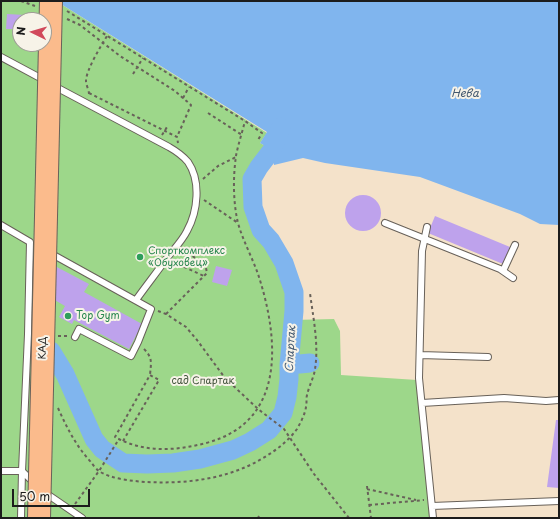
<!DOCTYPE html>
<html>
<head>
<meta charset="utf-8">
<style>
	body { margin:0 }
	#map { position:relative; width:560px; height:519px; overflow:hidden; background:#f4e2ca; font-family:"Playpen Sans",sans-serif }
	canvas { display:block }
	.frame { position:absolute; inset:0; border:2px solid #1c1c1c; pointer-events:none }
	.north { position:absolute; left:12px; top:12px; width:40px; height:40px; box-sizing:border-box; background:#f7f3e8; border:1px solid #9f9d96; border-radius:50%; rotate:275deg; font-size:11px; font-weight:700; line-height:16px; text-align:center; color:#1c1c1c }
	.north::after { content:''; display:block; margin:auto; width:14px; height:18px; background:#d1495b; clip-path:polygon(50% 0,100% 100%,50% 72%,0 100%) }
	.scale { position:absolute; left:12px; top:489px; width:78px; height:18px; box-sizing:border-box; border:2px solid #1c1c1c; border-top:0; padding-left:5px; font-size:12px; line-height:14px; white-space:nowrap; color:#1c1c1c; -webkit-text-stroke:3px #f7f3e8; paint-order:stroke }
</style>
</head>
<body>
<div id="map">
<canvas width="560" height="519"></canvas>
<div class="frame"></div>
<div class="north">N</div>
<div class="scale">50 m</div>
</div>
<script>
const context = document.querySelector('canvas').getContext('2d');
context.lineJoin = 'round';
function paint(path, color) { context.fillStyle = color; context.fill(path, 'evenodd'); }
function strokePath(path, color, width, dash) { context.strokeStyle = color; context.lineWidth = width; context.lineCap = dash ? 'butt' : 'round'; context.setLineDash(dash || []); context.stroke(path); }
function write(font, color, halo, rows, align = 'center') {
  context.font = font + ' "Playpen Sans",sans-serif'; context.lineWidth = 4; context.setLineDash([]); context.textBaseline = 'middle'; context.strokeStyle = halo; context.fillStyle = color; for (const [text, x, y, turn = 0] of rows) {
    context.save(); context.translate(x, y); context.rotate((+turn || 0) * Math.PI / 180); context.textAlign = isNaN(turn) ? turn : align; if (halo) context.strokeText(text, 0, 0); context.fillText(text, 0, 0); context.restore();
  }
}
paint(new Path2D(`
	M1 1H56L267 133 260 143 269 148C250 190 257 210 277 250 282 261 288 272 291 284 294 295 292 309 292 320L334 319 340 331 341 375 417 380 430 518H1ZM20 20H44V44H20Z`), '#9dd78a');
paint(new Path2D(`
	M56 1H559V225L540 224 520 214 420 177 325 163 303 158 274 165 272 150 260 143 267 132Z`), '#80b5ee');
strokePath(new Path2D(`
	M51 351 65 374 94 439 102 449 123 463 147 464 173 463 200 459 233 450 250 442 269 430 283 413 287 397 289 379V365L294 311V292L284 263 271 241 261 230 253 207 252 179 259 167 272 150 281 127
	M289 365 310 363`), '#80b5ee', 19);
paint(new Path2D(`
	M7 14 25 15 24 20H20V29H6Z
	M345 213a18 18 0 1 1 36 0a18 18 0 1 1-36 0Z
	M435 216 510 247 503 264 428 233Z
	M53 265 89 284 84 292 142 324 129 349 74 320 72 324 59 317 65 306 39 291Z
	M216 266 232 270 227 286 212 282Z
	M556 420H559V488L547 487Z`), '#bea2ec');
const lane = new Path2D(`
	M1 57 44 80
	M54 86 169 147C176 151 183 156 188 162 201 181 198 211 187 231 182 241 174 249 167 258 157 272 146 286 136 300
	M385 223 500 269 513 278
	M1 225 30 242 28 334 22 471H1
	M427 227 422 251 419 378 433 518
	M50 253 151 309 138 342 131 356 79 329 75 337
	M503 271 515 245
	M420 355 488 357
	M422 403 504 398 546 401 559 400
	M44 492 82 518
	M432 506 559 501
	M21 518 22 471 34 483`);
strokePath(lane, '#686159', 8);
strokePath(new Path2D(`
	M21 1 35 6
	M67 11 245 121 262 133 258 140
	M67 19 80 25 120 56 175 91 191 105 177 137
	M133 74 143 58
	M89 93 177 137 178 143
	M89 94C89 90 86 85 86 81 86 70 101 46 107 36
	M183 98 189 87
	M208 113 242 135
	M162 135 167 127
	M203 179 218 166 236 157
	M204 200 238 223
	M173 262 204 276
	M158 311 166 314 186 327 197 340 225 378 258 409 284 429 314 474 349 518
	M166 314 207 273 206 268 185 249
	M58 336H67
	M144 349C153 358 151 363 150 375
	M58 408C67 428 76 446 91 462 93 465 96 469 99 471 110 479 133 481 146 482 189 484 231 479 268 455 279 448 289 440 297 429 301 422 305 414 306 407 307 403 306 399 307 395 309 386 314 377 315 369 319 344 313 317 310 293
	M123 441 159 380 150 375 115 437C144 453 175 451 206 443 287 422 279 338 258 274 252 257 243 241 238 223 233 202 233 177 236 156 238 145 242 133 245 121
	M367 486 371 518
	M367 489 416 500
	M75 504 99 471 119 439
	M369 505 424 500
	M258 518 259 516`), '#686159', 2, [3, 3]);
strokePath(lane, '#fff', 6);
const highwayBridge = new Path2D(`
	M39 518 51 1`);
strokePath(highwayBridge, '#686159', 24, []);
strokePath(highwayBridge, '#fbbb8c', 22);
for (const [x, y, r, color] of [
	[140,257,4,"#2e9e5b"],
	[68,316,4,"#2e9e5b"]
]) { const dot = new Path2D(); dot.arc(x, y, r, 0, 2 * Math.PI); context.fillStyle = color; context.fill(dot); strokePath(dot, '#f7f3e8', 1.5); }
write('10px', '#27864d', '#f7f3e8', [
	["Спорткомплекс",148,251],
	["«Обуховец»",148,263],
	["Top Gym",76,316]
], 'left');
write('10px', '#1c1c1c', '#f7f3e8', [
	["КАД",43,348,-89]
]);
write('10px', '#43543d', '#f7f3e8', [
	["сад Спартак",203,381]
]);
write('italic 11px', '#445970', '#f7f3e8', [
	["Нева",465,94],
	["Спартак",291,349,-87]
]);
</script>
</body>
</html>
